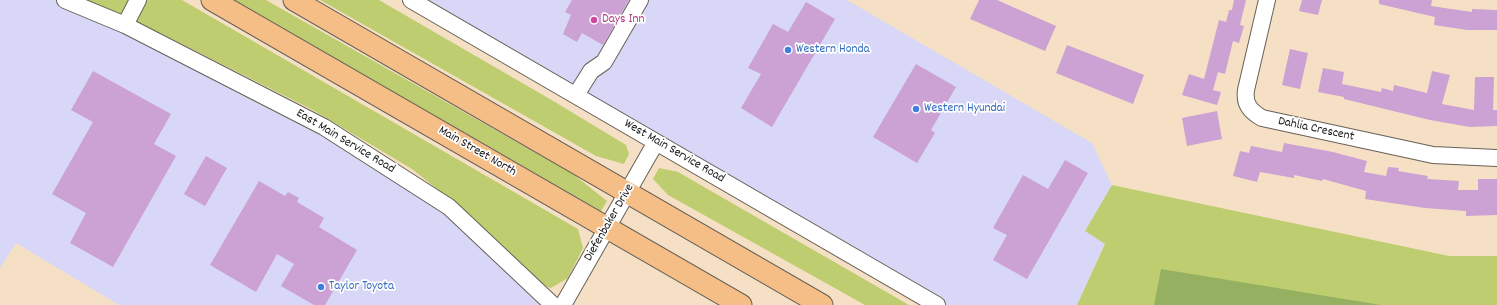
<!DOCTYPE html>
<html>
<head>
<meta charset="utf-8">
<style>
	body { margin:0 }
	canvas { display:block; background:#f5e0c5 }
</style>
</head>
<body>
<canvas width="1497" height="305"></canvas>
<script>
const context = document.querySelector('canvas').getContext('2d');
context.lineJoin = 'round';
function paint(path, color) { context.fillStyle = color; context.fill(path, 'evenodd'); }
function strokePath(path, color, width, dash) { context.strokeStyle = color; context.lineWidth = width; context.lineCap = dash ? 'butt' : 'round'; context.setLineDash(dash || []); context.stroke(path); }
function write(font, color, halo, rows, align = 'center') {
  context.font = font + ' Dekko,sans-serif'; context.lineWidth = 3.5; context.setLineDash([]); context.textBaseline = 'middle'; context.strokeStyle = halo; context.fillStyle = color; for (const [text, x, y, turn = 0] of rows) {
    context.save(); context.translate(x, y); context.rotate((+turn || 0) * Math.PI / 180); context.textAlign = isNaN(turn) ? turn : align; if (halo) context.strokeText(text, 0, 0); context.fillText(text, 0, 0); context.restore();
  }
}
paint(new Path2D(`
	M0 0H67L324 127 449 207 553 305H119L16 243 0 268Z
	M411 0H847L1092 143 1112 185 1085 231 1105 243 1077 305H937Z`), '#d8d7f8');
paint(new Path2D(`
	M79 0H182L578 229 583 248 568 278 551 288 536 283 462 209 412 169 313 110 162 34Z
	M234 0H266L573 174 607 201 601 211Z
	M320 0H379L555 102 626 145 629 154 624 164 596 156Z
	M659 168 678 172 909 305H865L849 296 668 195 653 179Z
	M1112 185 1449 256H1497V305H1077L1105 244 1085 231Z`), '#becd6f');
paint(new Path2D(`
	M1161 269 1381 305H1154Z`), '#96b062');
paint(new Path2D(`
	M572 0H629L603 45 582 33 577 42 563 34 571 15 565 12Z
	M979 0H997L1056 26 1045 51 970 19Z
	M1234 0H1246L1240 25 1244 26 1239 43 1233 41 1225 74 1218 72 1213 90 1221 92 1217 105 1182 95 1189 74 1204 79 1219 20 1226 22 1229 10H1232Z
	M1302 0H1322L1318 15 1299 11Z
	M1379 0H1432L1431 6 1472 12V9L1497 10V30H1467L1434 25 1435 17 1379 4Z
	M806 2 835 19 772 127 741 108 761 74 748 68 773 24 788 32Z
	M1067 45 1144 75 1133 104 1056 73Z
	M1290 49 1308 53 1300 89 1282 85Z
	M916 64 956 87 931 130 935 133 917 163 873 137Z
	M1323 68 1344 72 1342 84 1381 92 1382 88 1393 91 1394 85 1427 93 1432 71 1450 75 1442 104 1474 110 1475 77H1494L1493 110H1497V126L1470 127 1430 120 1344 99V97L1318 92Z
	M93 71 171 114 154 144 176 156 113 267 70 243 86 213 52 194 93 122 71 110Z
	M1217 111 1222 139 1187 146 1182 118Z
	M1284 143 1333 152 1367 161 1364 172 1386 176 1388 167 1399 168 1398 171 1428 176 1427 179 1459 181 1458 190H1478V179H1497V215L1466 216V211L1425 208 1365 199 1366 191 1323 179 1322 181 1294 175V178L1260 172 1257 182 1233 176 1240 151 1249 153 1251 146 1282 152Z
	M206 156 227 168 205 206 184 194Z
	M1065 160 1088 173 1027 279 993 260 1007 235 993 228 1023 175 1048 189Z
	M259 181 285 196 288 192 299 198 297 202 324 218 319 227 357 250 325 305H314L281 286 294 264 277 254 256 292 210 265Z`), '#cca1d3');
const minor = new Path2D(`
	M65 0 125 25 324 127 449 207 553 305
	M411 0 937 305
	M1267 0 1246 90C1244 104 1250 111 1262 118L1433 155 1497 158
	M125 25 138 0
	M576 95 591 71 604 62 640 0
	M563 305 656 142`);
const major = new Path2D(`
	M212 0 741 305
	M294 0 822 305`);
strokePath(minor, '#686157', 18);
strokePath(major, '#686157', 23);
strokePath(minor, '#fff', 16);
strokePath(major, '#f6be87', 21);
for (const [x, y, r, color] of [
	[594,20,4,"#d1479c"],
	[788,50,4,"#3f7fe0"],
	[916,109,4,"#3f7fe0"],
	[321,287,4,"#3f7fe0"]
]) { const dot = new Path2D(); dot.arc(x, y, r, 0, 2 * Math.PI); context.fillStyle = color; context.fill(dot); strokePath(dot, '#fff', 1.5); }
write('13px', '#b23c85', '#fff', [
	["Days Inn",602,20]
], 'left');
write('13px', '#366cbe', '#fff', [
	["Western Honda",796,50],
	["Western Hyundai",924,109],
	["Taylor Toyota",329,287]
], 'left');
write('13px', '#1c1c1c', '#fff', [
	["Dahlia Crescent",1316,130,12],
	["East Main Service Road",345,142,31],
	["Main Street North",477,152,30],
	["West Main Service Road",674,152,30],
	["Diefenbaker Drive",610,223,-60]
]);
</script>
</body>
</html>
